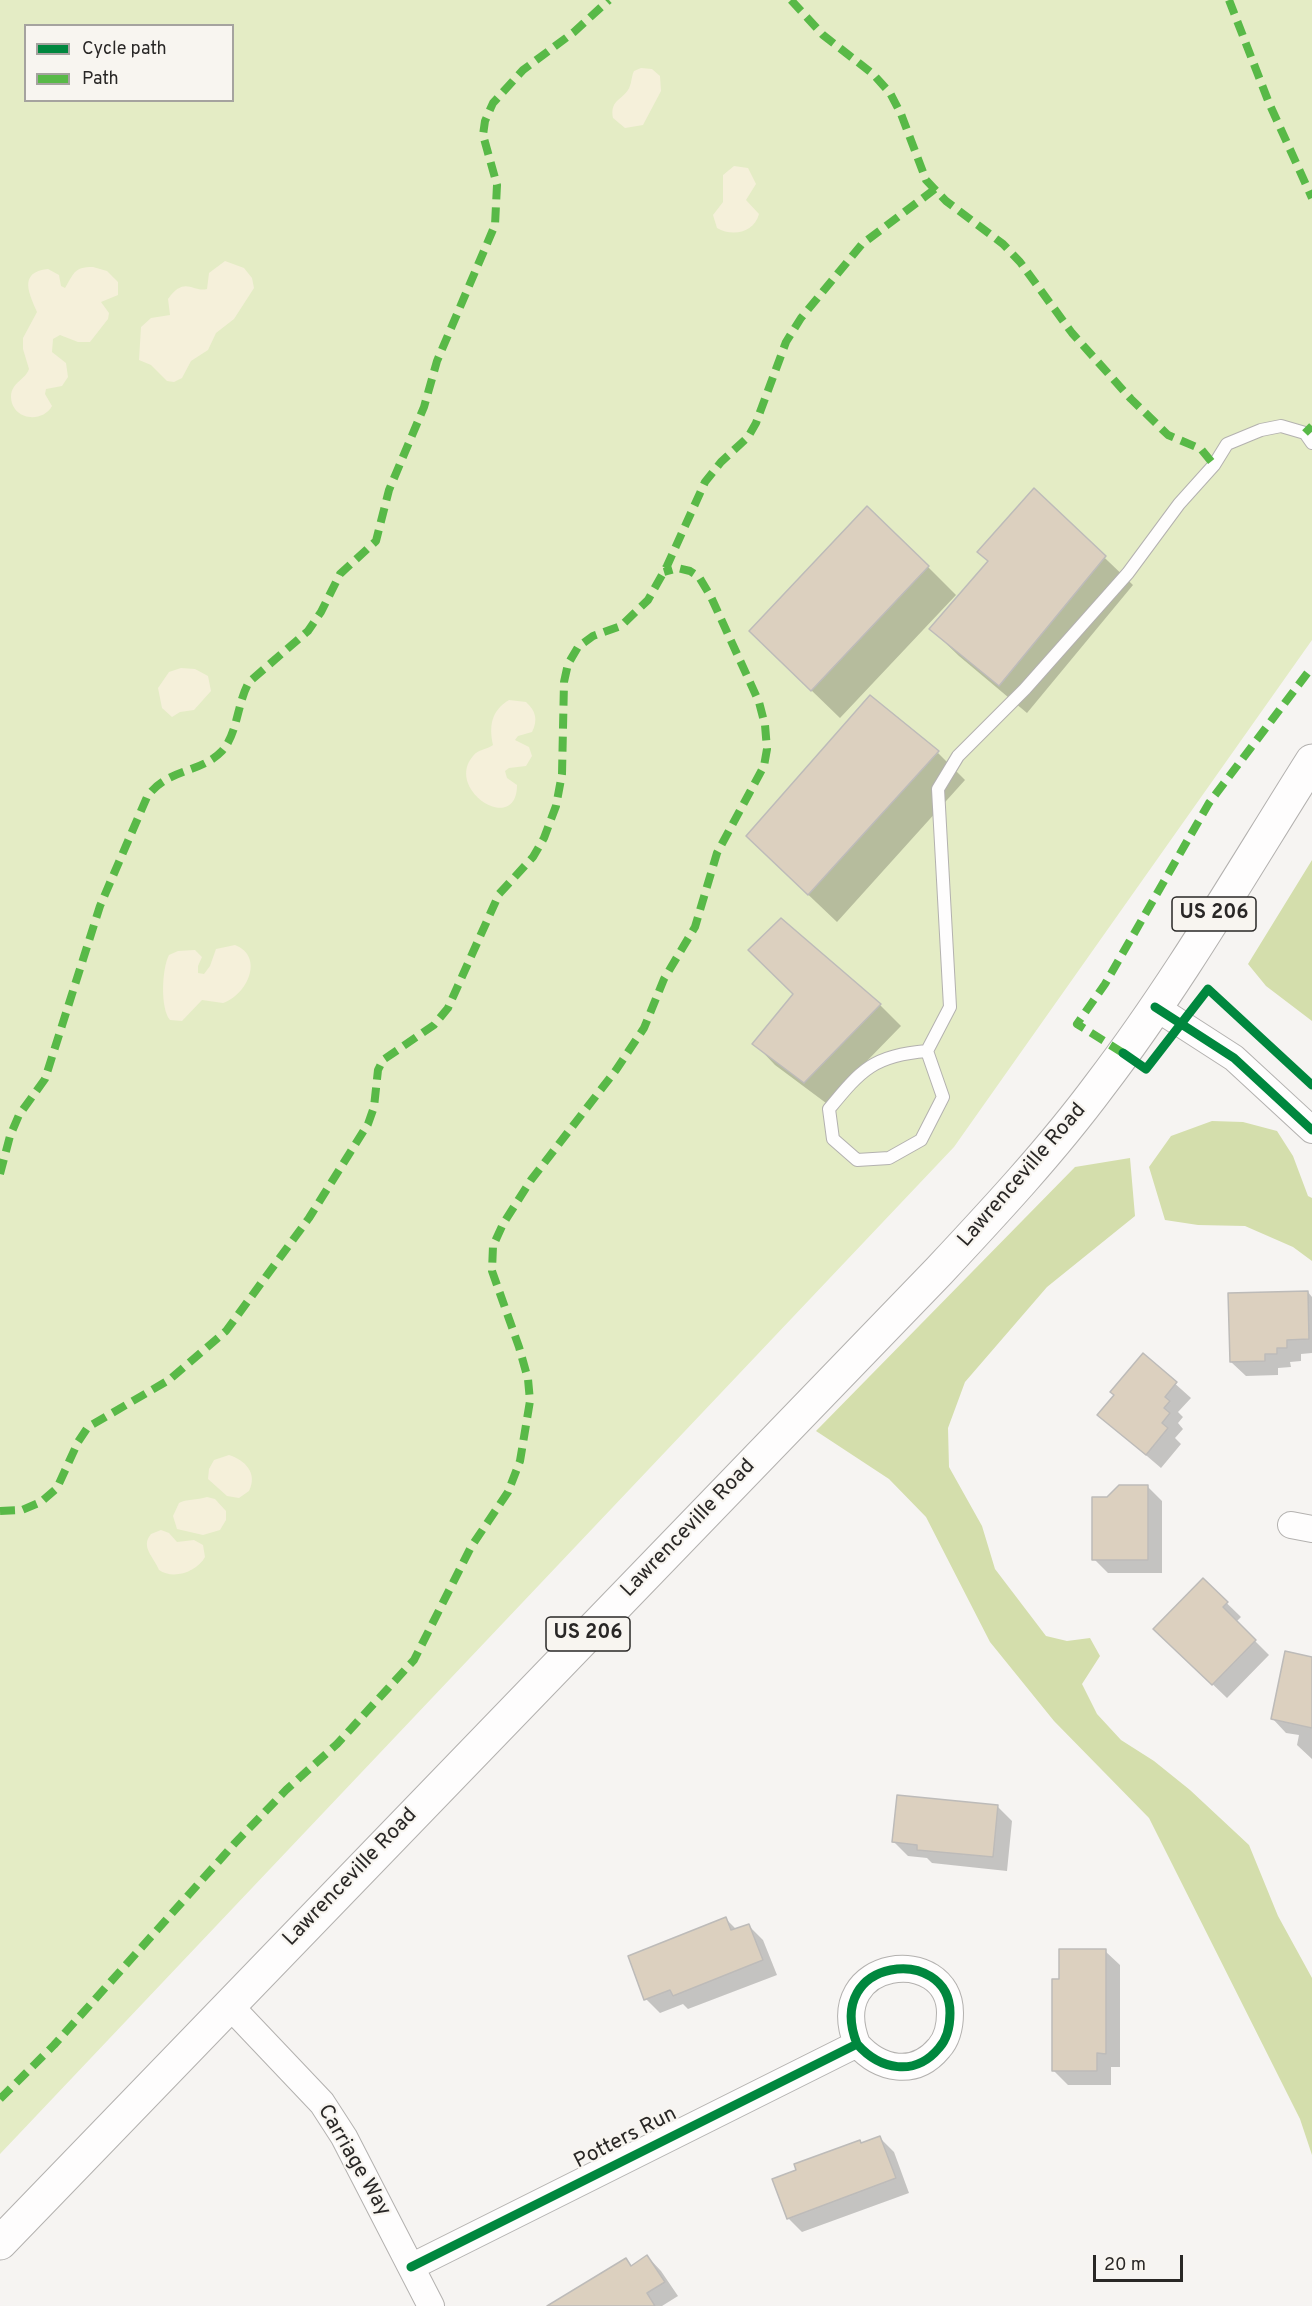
<!DOCTYPE html>
<html>
<head>
<meta charset="utf-8">
<style>
	body { margin:0 }
	#map { position:relative; width:1312px; height:2306px; overflow:hidden; background:#f6f4f2; font-family:Overpass,sans-serif }
	canvas { display:block }
	.legend { position:absolute; left:24px; top:24px; width:210px; height:78px; box-sizing:border-box; background:#f8f5f0; border:2px solid #a5a39f; margin:0; padding:8px 10px; list-style:none; font-size:18px; color:#292726 }
	.legend li { display:flex; align-items:center; gap:12px; height:30px }
	.legend b { width:30px; border:2px solid #a5a39f }
	.scale { position:absolute; left:1093px; top:2255px; width:90px; height:27px; box-sizing:border-box; border:3px solid #292726; border-top:0; padding-left:8px; font-size:18px; line-height:21px; white-space:nowrap; color:#292726; -webkit-text-stroke:4px #f8f5f0; paint-order:stroke }
</style>
</head>
<body>
<div id="map">
<canvas width="1312" height="2306"></canvas>
<ul class="legend">
<li><b style="height:8px;background:#00873e"></b>Cycle path</li>
<li><b style="height:8px;background:#58b947"></b>Path</li>
</ul>
<div class="scale">20 m</div>
</div>
<script>
const context = document.querySelector('canvas').getContext('2d');
context.lineJoin = 'round';
function paint(path, color) { context.fillStyle = color; context.fill(path, 'evenodd'); }
function strokePath(path, color, width, dash) { context.strokeStyle = color; context.lineWidth = width; context.lineCap = dash ? 'butt' : 'round'; context.setLineDash(dash || []); context.stroke(path); }
function write(font, color, halo, rows, align = 'center') {
  context.font = font + ' Overpass,sans-serif'; context.lineWidth = 4.5; context.setLineDash([]); context.textBaseline = 'middle'; context.strokeStyle = halo; context.fillStyle = color; for (const [text, x, y, turn = 0] of rows) {
    context.save(); context.translate(x, y); context.rotate((+turn || 0) * Math.PI / 180); context.textAlign = isNaN(turn) ? turn : align; if (halo) context.strokeText(text, 0, 0); context.fillText(text, 0, 0); context.restore();
  }
}
paint(new Path2D(`
	M0 0H1312V640L954 1147 0 2154ZM26 26H232V100H26Z`), '#e4ecc5');
paint(new Path2D(`
	M1312 860V1021L1266 986 1248 964Z
	M1212 1121 1243 1122 1277 1131 1293 1156 1308 1196 1312 1198V1261L1293 1247 1245 1226 1198 1225 1165 1220 1149 1167 1171 1136Z
	M1130 1158 1135 1216 1047 1287 965 1382 948 1428 949 1467 982 1526 995 1569 1046 1636 1067 1641 1090 1638 1100 1656 1082 1684 1097 1714 1121 1740 1154 1761 1190 1790 1249 1845 1278 1916 1312 1978V2155L1300 2119 1149 1818 1054 1721 990 1642 926 1517 889 1479 816 1431 1075 1167Z`), '#d4deac');
paint(new Path2D(`
	M641 68 652 69 660 76 661 91 643 125 625 128 613 118C610 101 620 101 628 90 632 84 631 77 634 71Z
	M734 166 748 168 756 184 746 200 759 214C754 233 732 237 717 228L713 215 723 202V175Z
	M225 261 244 268 252 278 254 288 234 319 216 333 208 350 191 361 182 378 174 382 167 381 151 365 139 360 141 327 151 318 170 315 168 299C185 275 193 293 207 289L209 273Z
	M93 267 107 271 118 282V295L101 302 109 313 108 319 90 342H78L60 335 53 339 52 352 66 363 68 377 62 386 46 389 45 394 52 406C42 424 11 420 11 396 12 382 25 380 29 369L23 349V338L37 312C30 295 17 272 48 269L59 275 61 286 65 288C74 274 73 267 93 267Z
	M181 668 195 669 208 676 211 691 194 710 180 712 172 717 162 708 158 688 169 672Z
	M509 700 526 702C536 711 538 720 532 732L518 736 515 740 529 747 532 756 526 766 509 768 505 771 507 778 517 785C517 836 444 790 473 756 478 749 487 750 493 745 489 726 491 711 509 700Z
	M235 945C265 957 247 995 223 1003L202 1000 182 1021 170 1020C160 1008 162 968 169 955L178 951 195 950 202 957 198 966V973L204 974 210 966 216 949Z
	M229 1455C245 1460 258 1473 249 1491L239 1498 227 1496 208 1479 209 1469 214 1460Z
	M207 1497 215 1499 226 1511V1520L220 1530 203 1535 177 1529 173 1516 179 1503C186 1499 197 1500 207 1497Z
	M161 1530 169 1533 177 1542 194 1540 203 1545 205 1557C197 1572 173 1580 159 1570 154 1557 140 1547 151 1534Z`), '#f5f0da');
paint(new Path2D(`
	M1034 490 1133 585 1027 713 959 656 931 629 989 562Z
	M928 567 956 595 840 718 779 659Z
	M938 753 965 780 837 922 776 864Z
	M880 1005 901 1026 826 1103 775 1065 754 1043Z
	M1308 1292 1312 1297V1353L1301 1354V1361L1290 1362 1291 1367 1278 1368V1375L1246 1376 1231 1362Z
	M1143 1355 1191 1398 1178 1412 1183 1417 1178 1423 1183 1429 1175 1438 1181 1444 1161 1468 1099 1415Z
	M1148 1487 1162 1501V1573H1108L1094 1559 1108 1499Z
	M1203 1580 1241 1617 1236 1622 1269 1655 1227 1698 1155 1629Z
	M1312 1659V1759L1297 1745 1299 1735 1286 1733 1272 1718Z
	M998 1807 1012 1821 1007 1871 932 1863 927 1858 908 1856 894 1842Z
	M726 1919 737 1930 749 1926 763 1940 777 1975 688 2009 683 2004 660 2013 646 1999Z
	M1105 1951 1120 1965V2067H1111V2085H1068L1054 2071 1060 1980Z
	M880 2138 894 2152 909 2193 802 2232 788 2218 862 2144Z
	M647 2256 661 2271 678 2296 662 2306H567L625 2259 632 2266Z`), '#0003');
const building = new Path2D(`
	M1034 488 1106 556 999 686 929 629 988 561 977 552Z
	M867 506 929 566 811 691 749 631Z
	M870 695 939 751 808 895 746 836Z
	M781 918 881 1004 804 1083 752 1044 793 994 748 950Z
	M1308 1291 1309 1339 1287 1340V1348H1277V1354H1265V1361L1230 1362 1228 1293Z
	M1143 1353 1177 1382 1165 1397 1170 1401 1164 1408 1170 1413 1162 1423 1168 1428 1146 1455 1097 1415 1114 1395 1110 1392Z
	M1119 1485H1148V1560H1092V1497H1107Z
	M1203 1578 1228 1602 1223 1607 1256 1640 1212 1685 1153 1629Z
	M1285 1651 1312 1657V1728L1271 1719Z
	M897 1795 998 1805 993 1857 917 1850V1845L892 1842Z
	M726 1917 731 1930 749 1924 763 1960 673 1996 670 1990 644 2000 628 1956Z
	M1059 1949H1106V2054L1097 2053V2071H1052V1979H1059Z
	M880 2136 896 2178 787 2219 772 2179 796 2170 794 2164 860 2140 861 2143Z
	M647 2255 665 2282 647 2293 655 2306H547L626 2258 631 2266Z`);
paint(building, '#dcd0bf');
strokePath(building, '#bdbbb9', 1.5);
const lane = new Path2D(`
	M927 1051C874 1055 861 1070 829 1109L833 1139 857 1160 889 1158 921 1140 943 1097 927 1051 950 1007 938 789 958 756 1025 689 1128 573 1179 504 1214 465 1227 444 1261 430 1281 426 1305 433 1312 443`);
const street = new Path2D(`
	M1155 1007 1234 1058 1312 1130
	M1291 1525 1312 1529
	M229 2005 322 2103 344 2137 431 2306
	M411 2267 857 2044C880 2070 915 2077 939 2048 948 2038 950 2026 950 2013 950 1944 823 1957 857 2044`);
const highway = new Path2D(`
	M0 2243 939 1271C995 1211 1051 1151 1100 1085 1178 983 1243 870 1312 761`);
strokePath(lane, '#b3b1af', 14);
strokePath(street, '#b3b1af', 28);
strokePath(highway, '#b3b1af', 35);
strokePath(lane, '#fefdfd', 12);
strokePath(street, '#fefdfd', 26);
strokePath(highway, '#fefdfd', 33);
strokePath(new Path2D(`
	M791 0 823 35 873 74 890 93 901 114 926 180 946 201 1003 244 1020 262 1072 333 1131 399 1168 435 1201 449 1214 465
	M1229 0 1269 103 1312 198
	M1305 433 1312 426
	M1123 1053 1077 1024 1105 984 1209 803 1312 667
	M0 1174 10 1136 19 1115 45 1079 100 906 147 797C167 768 200 774 222 751 238 733 237 703 249 682L308 631 321 612 340 574 376 541 389 490 424 407 437 361 495 225 497 185 483 135 485 121 493 103 523 70 574 32 609 0
	M0 1511 22 1510 41 1502 57 1488 78 1442 88 1427 169 1380 226 1331 309 1218 368 1124 374 1107 378 1070 383 1060 434 1025 448 1008 499 894 533 857 544 838 556 806 562 774 564 682 568 664 578 647 593 636 621 626 648 600 667 566 705 482 721 462 748 437 756 423 786 342 801 318 862 244 935 189
	M0 2099 54 2045 235 1843 286 1790 337 1744 414 1660 471 1547 508 1492 520 1461 530 1401 528 1379 519 1347 492 1271 493 1246 503 1224 531 1180 616 1070 644 1028 664 979 695 927 717 853 764 766 767 749 765 725 759 702 711 597 699 577 690 571 678 568 664 572`), '#58b947', 8, [15, 8]);
strokePath(new Path2D(`
	M1155 1007 1234 1058 1312 1130
	M1123 1053 1146 1069 1208 989 1312 1085
	M411 2267 857 2044C880 2070 915 2077 939 2048 948 2038 950 2026 950 2013 950 1944 823 1957 857 2044`), '#00873e', 9);
for (const [x, y, w] of [
	[1214,914,84],
	[588,1634,84]
]) { const box = new Path2D(); box.roundRect(x - w / 2, y - 17, w, 34, 4.5); context.fillStyle = '#f8f5f0'; context.fill(box); strokePath(box, '#292726', 1.5); }
write('bold 20px', '#292726', null, [
	["US 206",1214,914],
	["US 206",588,1634]
]);
write('21px', '#292726', '#f8f5f0', [
	["Lawrenceville Road",1023,1176,-49],
	["Lawrenceville Road",689,1529,-46],
	["Lawrenceville Road",351,1878,-46],
	["Potters Run",626,2139,-27],
	["Carriage Way",353,2161,60]
]);
</script>
</body>
</html>
